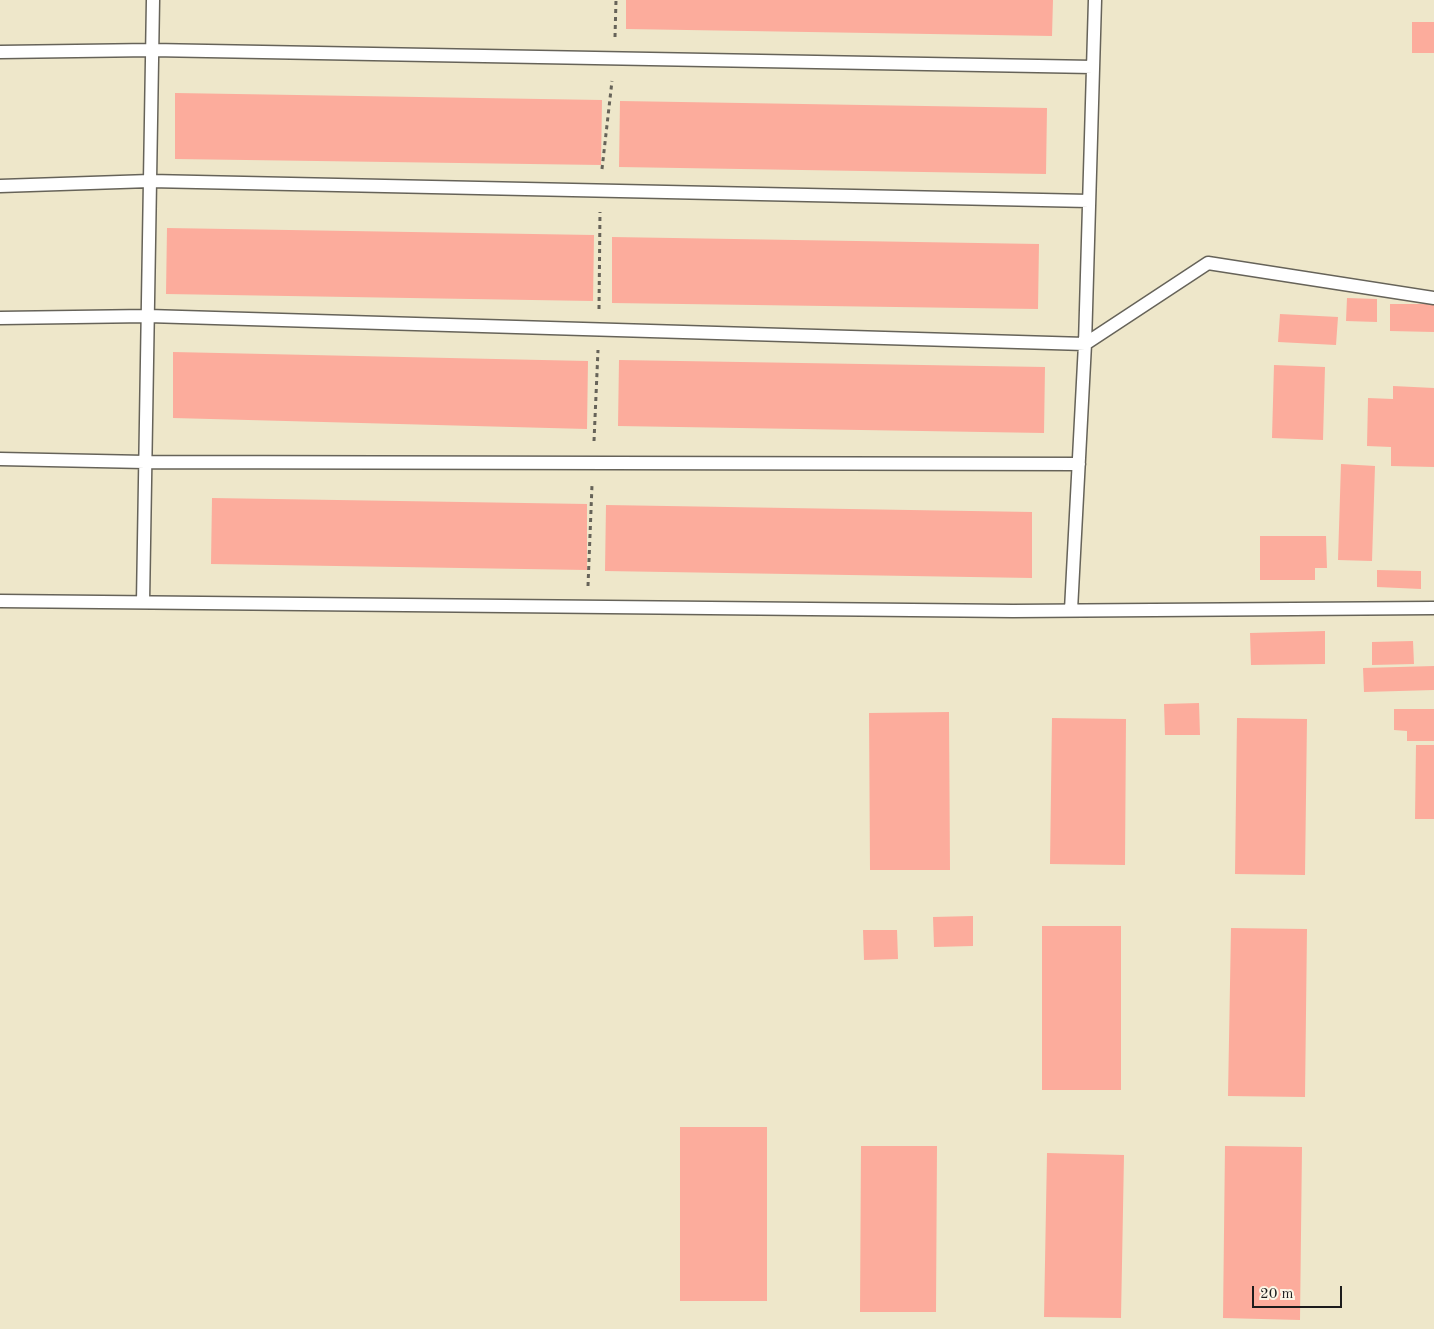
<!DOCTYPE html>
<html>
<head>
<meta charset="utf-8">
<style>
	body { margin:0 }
	#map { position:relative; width:1434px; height:1329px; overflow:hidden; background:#eee7ca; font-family:"Old Standard TT",serif }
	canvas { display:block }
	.scale { position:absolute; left:1252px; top:1286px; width:90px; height:22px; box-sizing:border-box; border:2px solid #1c1c1c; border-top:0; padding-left:6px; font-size:15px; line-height:18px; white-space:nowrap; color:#1c1c1c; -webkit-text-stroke:4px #fcf5e5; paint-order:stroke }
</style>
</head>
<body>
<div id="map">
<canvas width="1434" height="1329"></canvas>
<div class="scale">20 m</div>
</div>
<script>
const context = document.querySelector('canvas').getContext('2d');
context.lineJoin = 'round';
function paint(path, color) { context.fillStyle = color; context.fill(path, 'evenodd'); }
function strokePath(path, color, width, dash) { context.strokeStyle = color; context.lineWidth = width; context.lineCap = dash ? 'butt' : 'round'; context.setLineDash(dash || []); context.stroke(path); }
paint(new Path2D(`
	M626 0H1053L1052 36 626 29Z
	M1412 22H1434V53H1412Z
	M175 93 602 100 601 165 175 159Z
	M620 101 1047 108 1046 174 619 167Z
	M167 228 594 235 593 301 166 294Z
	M612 237 1039 244 1038 309 612 303Z
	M1347 298 1377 299V322L1346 321Z
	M1390 304H1434V332L1390 331Z
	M1280 314 1338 317 1336 345 1278 342Z
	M173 352 588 361 587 429 173 418Z
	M619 360 1045 367 1044 433 618 426Z
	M1274 365 1325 367 1323 440 1272 438Z
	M1393 386 1434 388V467L1391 466V447L1367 446 1368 398 1393 399Z
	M1341 464 1375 466 1372 561 1338 560Z
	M212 498 587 504V570L211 564Z
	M606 505 1032 512V578L605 571Z
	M1260 536H1326L1327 568H1315V580H1260Z
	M1377 570 1421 571V589L1377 587Z
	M1325 631V664L1251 665 1250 633Z
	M1413 641 1414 664 1372 665V642Z
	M1434 666V690L1364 692 1363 668Z
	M1199 703 1200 735H1165L1164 704Z
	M1394 709H1434V741H1407V731L1394 730Z
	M949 712 950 870H870L869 713Z
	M1052 718 1126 719 1125 865 1050 864Z
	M1237 718 1307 719 1305 875 1235 874Z
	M1416 745H1434V819H1415Z
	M973 916V946L934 947 933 917Z
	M1042 926H1121V1090H1042Z
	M1231 928 1307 929 1305 1097 1228 1096Z
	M863 930H897L898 959 864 960Z
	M680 1127H767V1301H680Z
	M861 1146H937L936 1312H860Z
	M1225 1146 1302 1147 1300 1320 1223 1318Z
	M1047 1153 1124 1155 1121 1318 1044 1317Z`), '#fcac9c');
const lane = new Path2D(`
	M0 52 152 50 1093 67
	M0 186 150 181 1089 201
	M0 318 148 316 1085 344 1208 263 1434 298
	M0 459 145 462 1079 464
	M0 601 1013 611 1434 608
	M143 602 153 0
	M1071 610 1085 344 1095 0`);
strokePath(lane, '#666359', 15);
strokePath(new Path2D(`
	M615 37 616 0
	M602 169 612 81
	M599 309 600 212
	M594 441 598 350
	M588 586 592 485`), '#666359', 3, [4, 4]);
strokePath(lane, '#fff', 12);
</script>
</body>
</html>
